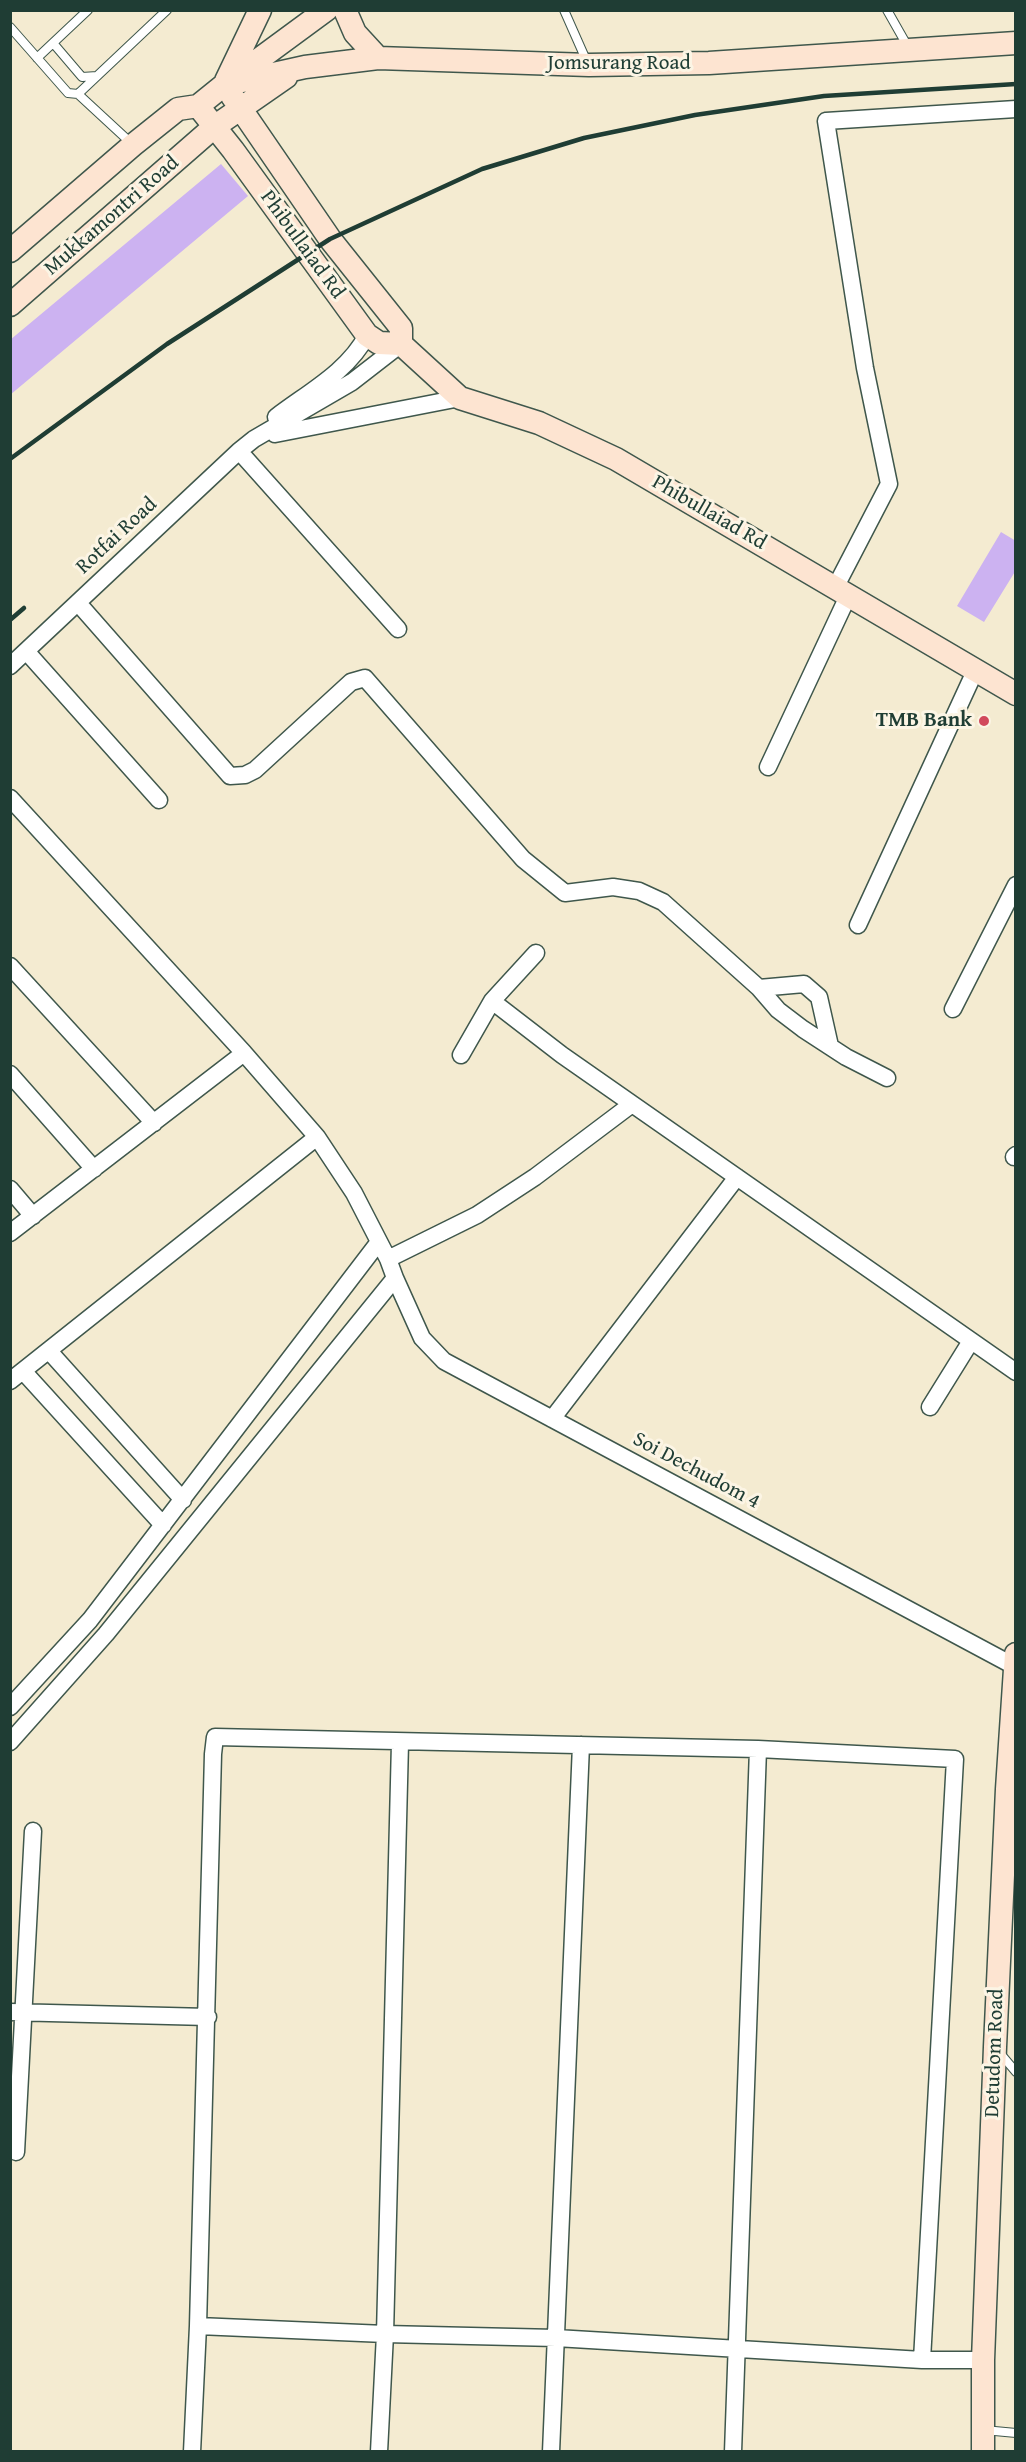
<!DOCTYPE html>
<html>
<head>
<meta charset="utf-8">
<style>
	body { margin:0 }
	#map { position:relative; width:1026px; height:2462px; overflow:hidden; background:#f4ebd1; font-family:"Gentium Book Plus",serif }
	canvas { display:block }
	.frame { position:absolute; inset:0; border:12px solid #1f3d34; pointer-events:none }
</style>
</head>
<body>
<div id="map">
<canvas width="1026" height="2462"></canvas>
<div class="frame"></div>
</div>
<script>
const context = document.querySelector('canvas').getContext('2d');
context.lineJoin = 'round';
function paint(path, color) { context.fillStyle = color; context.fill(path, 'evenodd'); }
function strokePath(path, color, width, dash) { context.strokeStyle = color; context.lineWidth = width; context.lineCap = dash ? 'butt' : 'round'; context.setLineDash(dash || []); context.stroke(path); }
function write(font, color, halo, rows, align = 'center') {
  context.font = font + ' "Gentium Book Plus",serif'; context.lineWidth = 6; context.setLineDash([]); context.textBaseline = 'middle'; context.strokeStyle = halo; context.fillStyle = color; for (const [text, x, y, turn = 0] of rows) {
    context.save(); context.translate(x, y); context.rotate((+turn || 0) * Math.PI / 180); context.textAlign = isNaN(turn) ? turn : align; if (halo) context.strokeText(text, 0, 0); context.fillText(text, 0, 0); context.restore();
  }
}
paint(new Path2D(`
	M221 164 248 196 10 395V340Z
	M1001 532 1016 541V570L984 622 957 606Z`), '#ccb2f1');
const service = new Path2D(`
	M564 10 587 62
	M887 10 908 47
	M10 27 68 93 78 94 131 143
	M53 43 82 77 97 76
	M37 58 88 10
	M78 94 167 10
	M999 2052 1016 2072
	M984 2430 1016 2433`);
const minor = new Path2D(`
	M276 417C307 393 348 372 367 335
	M275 434 460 398
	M239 451 398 629
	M836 586 889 484 865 368 826 121 1016 109
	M78 603 230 776 245 775 255 770 351 682 365 678 523 859 565 893 613 887 639 891 663 902 759 988 778 1010 803 1029 846 1057 887 1078
	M26 651 159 800
	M10 666 239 451 254 439 352 382 401 344
	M768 767 849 594
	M10 798 244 1053 317 1137 354 1193 388 1259 395 1278 106 1634 10 1742
	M858 925 976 669
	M10 966 154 1123
	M759 988 804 984 819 997 830 1046
	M492 1001 562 1055 1016 1372
	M953 1009 1016 885
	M461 1055 492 1001 536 953
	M10 1074 94 1169
	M1014 1157 1016 1155
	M10 1189 33 1216
	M10 1233 244 1053
	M388 1259 477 1215 535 1177 632 1104
	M395 1278 422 1338 444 1361 1014 1666
	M49 1351 183 1500
	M23 1371 163 1525
	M10 1381 317 1137
	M930 1407 971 1341
	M552 1419 737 1177
	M10 1707 90 1620 378 1243
	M10 2012 208 2017
	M16 2152 33 1831
	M198 2326 385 2334 556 2338 922 2360H983
	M192 2452 198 2326 213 1754 215 1737 758 1749 955 1759 922 2360
	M379 2452 385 2334 400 1743
	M551 2452 581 1745
	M733 2452 758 1749`);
const secondary = new Path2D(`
	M345 10 355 33 378 58
	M226 81 260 10
	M224 85 305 67 378 58 589 65 709 63 1016 43
	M232 96 330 239 401 328V344
	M198 106 233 150 367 335 379 343 401 344 460 398 539 423 616 459 1016 694
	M198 106 224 85 326 10
	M10 251 133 145 178 109 198 106
	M10 305 214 127 286 77
	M983 2452V2360L995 2047 1007 1789 1016 1654`);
strokePath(service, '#3f574c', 10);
strokePath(minor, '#3f574c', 19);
strokePath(secondary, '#3f574c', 25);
strokePath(service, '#fff', 8);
strokePath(minor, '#fff', 16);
strokePath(secondary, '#fde4d1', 22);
strokePath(new Path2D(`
	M10 459 167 344 330 239 482 169 584 138 695 115 824 96 1016 84
	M10 620 24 608`), '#1f3d34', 4.5);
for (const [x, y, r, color] of [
	[984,721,6,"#d1495b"]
]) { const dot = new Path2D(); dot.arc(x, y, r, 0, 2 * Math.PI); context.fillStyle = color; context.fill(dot); strokePath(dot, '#fcf5e5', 2); }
write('21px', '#1f3d34', '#fcf5e5', [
	["Jomsurang Road",619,64],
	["Mukkamontri Road",112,216,-41],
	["Phibullaiad Rd",302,245,54],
	["Phibullaiad Rd",709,513,30],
	["Rotfai Road",117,536,-43],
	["Soi Dechudom 4",696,1471,28],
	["Detudom Road",995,2053,-88]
]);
write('bold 21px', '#1f3d34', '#fcf5e5', [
	["TMB Bank",972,721]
], 'right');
</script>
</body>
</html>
